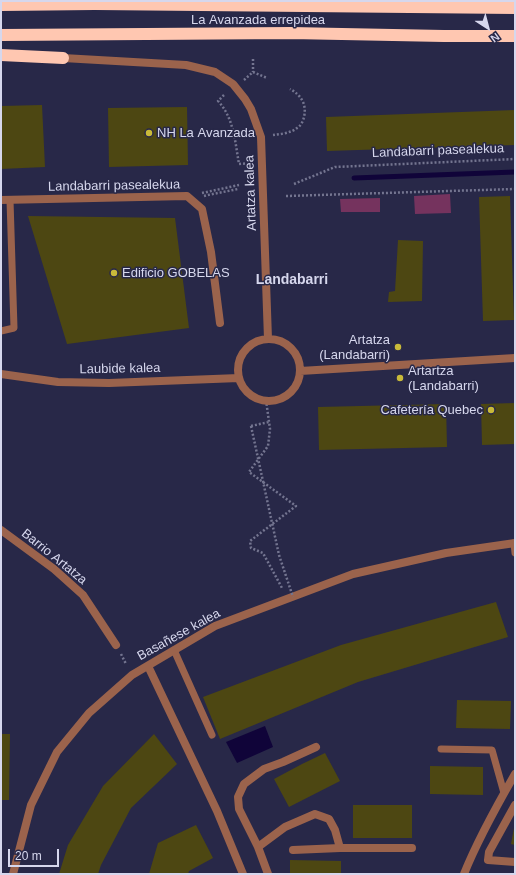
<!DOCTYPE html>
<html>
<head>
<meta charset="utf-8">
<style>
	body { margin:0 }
	#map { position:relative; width:516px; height:875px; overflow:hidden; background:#282848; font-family:Arial,sans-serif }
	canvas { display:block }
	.frame { position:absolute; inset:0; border:2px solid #d6d7ed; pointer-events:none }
	.north { position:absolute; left:468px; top:8px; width:40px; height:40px; -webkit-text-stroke:3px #282848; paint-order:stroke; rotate:144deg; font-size:11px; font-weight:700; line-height:16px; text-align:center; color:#d6d7ed }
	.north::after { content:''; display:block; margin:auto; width:14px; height:18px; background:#d6d7ed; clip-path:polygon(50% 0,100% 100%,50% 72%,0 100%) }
	.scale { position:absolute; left:8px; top:849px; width:51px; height:18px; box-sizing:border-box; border:2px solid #d6d7ed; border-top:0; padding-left:5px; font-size:12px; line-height:14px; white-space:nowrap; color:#d6d7ed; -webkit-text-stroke:3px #282848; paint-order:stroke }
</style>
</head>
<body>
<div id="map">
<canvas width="516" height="875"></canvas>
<div class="frame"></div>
<div class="north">N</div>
<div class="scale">20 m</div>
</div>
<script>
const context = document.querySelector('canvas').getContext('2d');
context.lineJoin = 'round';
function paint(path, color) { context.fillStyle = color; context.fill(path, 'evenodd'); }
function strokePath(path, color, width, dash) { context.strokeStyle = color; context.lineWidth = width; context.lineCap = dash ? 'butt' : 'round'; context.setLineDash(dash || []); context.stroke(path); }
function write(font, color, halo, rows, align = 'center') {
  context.font = font + ' Arial,sans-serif'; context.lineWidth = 3; context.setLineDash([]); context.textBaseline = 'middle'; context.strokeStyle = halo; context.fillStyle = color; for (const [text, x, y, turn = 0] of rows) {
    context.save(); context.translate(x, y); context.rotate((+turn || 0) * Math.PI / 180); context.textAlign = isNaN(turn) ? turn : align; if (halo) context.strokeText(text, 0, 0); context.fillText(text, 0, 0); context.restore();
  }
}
paint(new Path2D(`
	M450 194 451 213 415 214 414 196Z
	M380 198V212H341L340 199Z`), '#75335e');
paint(new Path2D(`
	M265 726 273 747 237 763 226 742Z`), '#100439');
strokePath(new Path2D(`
	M354 178 515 172`), '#100439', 5);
paint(new Path2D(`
	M42 105 45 167 1 169V106Z
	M187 107 188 165 109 167 108 108Z
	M515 110V145L327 151 326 117Z
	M510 196 514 320 483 321 479 197Z
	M28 216 175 218 189 328 67 344Z
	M398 240 423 241 422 301 388 302 389 292 395 291Z
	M515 403V444L482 445 481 404Z
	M446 404 447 447 319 450 318 407Z
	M496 602 508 637 358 682 220 739 203 697 341 645Z
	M457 700 511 701 510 729 456 728Z
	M1 734H10L9 800H1Z
	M154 734 177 764 131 808 101 865 98 874H59L68 845 103 786Z
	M325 753 340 781 289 807 274 779 302 764Z
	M430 766 483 767V795L430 794Z
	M353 805H412V838H353Z
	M196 825 213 858 189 871 188 874H149L158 843Z
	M514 828H515V845L511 844Z
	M290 860 341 861V874H290Z`), '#4d4712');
strokePath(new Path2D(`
	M253 59V72
	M244 80 253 72 267 78
	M224 95 218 101C234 118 235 142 239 164L251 163
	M273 135C281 134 291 133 297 128 301 126 303 121 304 117 307 104 301 95 290 89
	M294 184 335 167 515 159
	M202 193 239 185
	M204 196 208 195 238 189
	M286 196 515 189
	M266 400 270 429 268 446 249 472 296 506 250 541 251 548 263 553 282 588
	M251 426 269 422
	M121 654 126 664`), '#747590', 2.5, [2, 2]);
strokePath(new Path2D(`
	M1 331 14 328 10 200
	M514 543 515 553
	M174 650 212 735
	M441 749 492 750 504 793`), '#9b634c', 7);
strokePath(new Path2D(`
	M63 58 186 65 215 72 233 84 245 99 251 109 261 137 268 339
	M1 200 187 196 202 209 211 252 220 323
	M238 370a31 31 0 1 1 62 0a31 31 0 1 1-62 0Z
	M300 371 515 358
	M1 374 58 382 109 383 239 378
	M1 530 54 569 83 595 116 645
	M148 666 217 811 243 874
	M515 805 489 852 488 860 515 862
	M258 847 285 827 315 814 329 819 335 830 340 848
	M293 850 340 848H412
	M13 874 31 805 57 752 89 713 132 675 215 626 353 574 446 553 515 543
	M268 874 258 847 239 809 238 797 244 784 264 769 283 762 316 747
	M464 874C478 839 496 807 515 774`), '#9b634c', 8);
strokePath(new Path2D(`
	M1 5 95 4 515 8
	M1 35 291 33 444 36H515
	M1 55 63 58`), '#ffc7b1', 12);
strokePath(new Path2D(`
	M251 426 279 555 293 597`), '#747590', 2.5, [2, 2]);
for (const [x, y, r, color] of [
	[149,133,4,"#c9ba3a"],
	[114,273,4,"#c9ba3a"],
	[398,347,4,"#c9ba3a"],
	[400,378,4,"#c9ba3a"],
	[491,410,4,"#c9ba3a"]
]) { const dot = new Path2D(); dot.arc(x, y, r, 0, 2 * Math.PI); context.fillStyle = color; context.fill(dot); strokePath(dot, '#282848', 1.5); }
write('13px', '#d6d7ed', '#282848', [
	["La Avanzada errepidea",258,20],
	["Landabarri pasealekua",438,151,-2],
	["Landabarri pasealekua",114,186,-1],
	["Artatza kalea",251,193,-92],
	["Laubide kalea",120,369,-1],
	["Barrio Artatza",54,557,39],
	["Basañese kalea",179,635,-29]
]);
write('13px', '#d6d7ed', '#282848', [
	["NH La Avanzada",157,133],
	["Edificio GOBELAS",122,273],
	["Artatza",390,340,"right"],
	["(Landabarri)",390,355,"right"],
	["Artartza",408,371],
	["(Landabarri)",408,386],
	["Cafetería Quebec",483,410,"right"]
], 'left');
write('bold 14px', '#d6d7ed', '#282848', [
	["Landabarri",292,280]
]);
</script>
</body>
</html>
